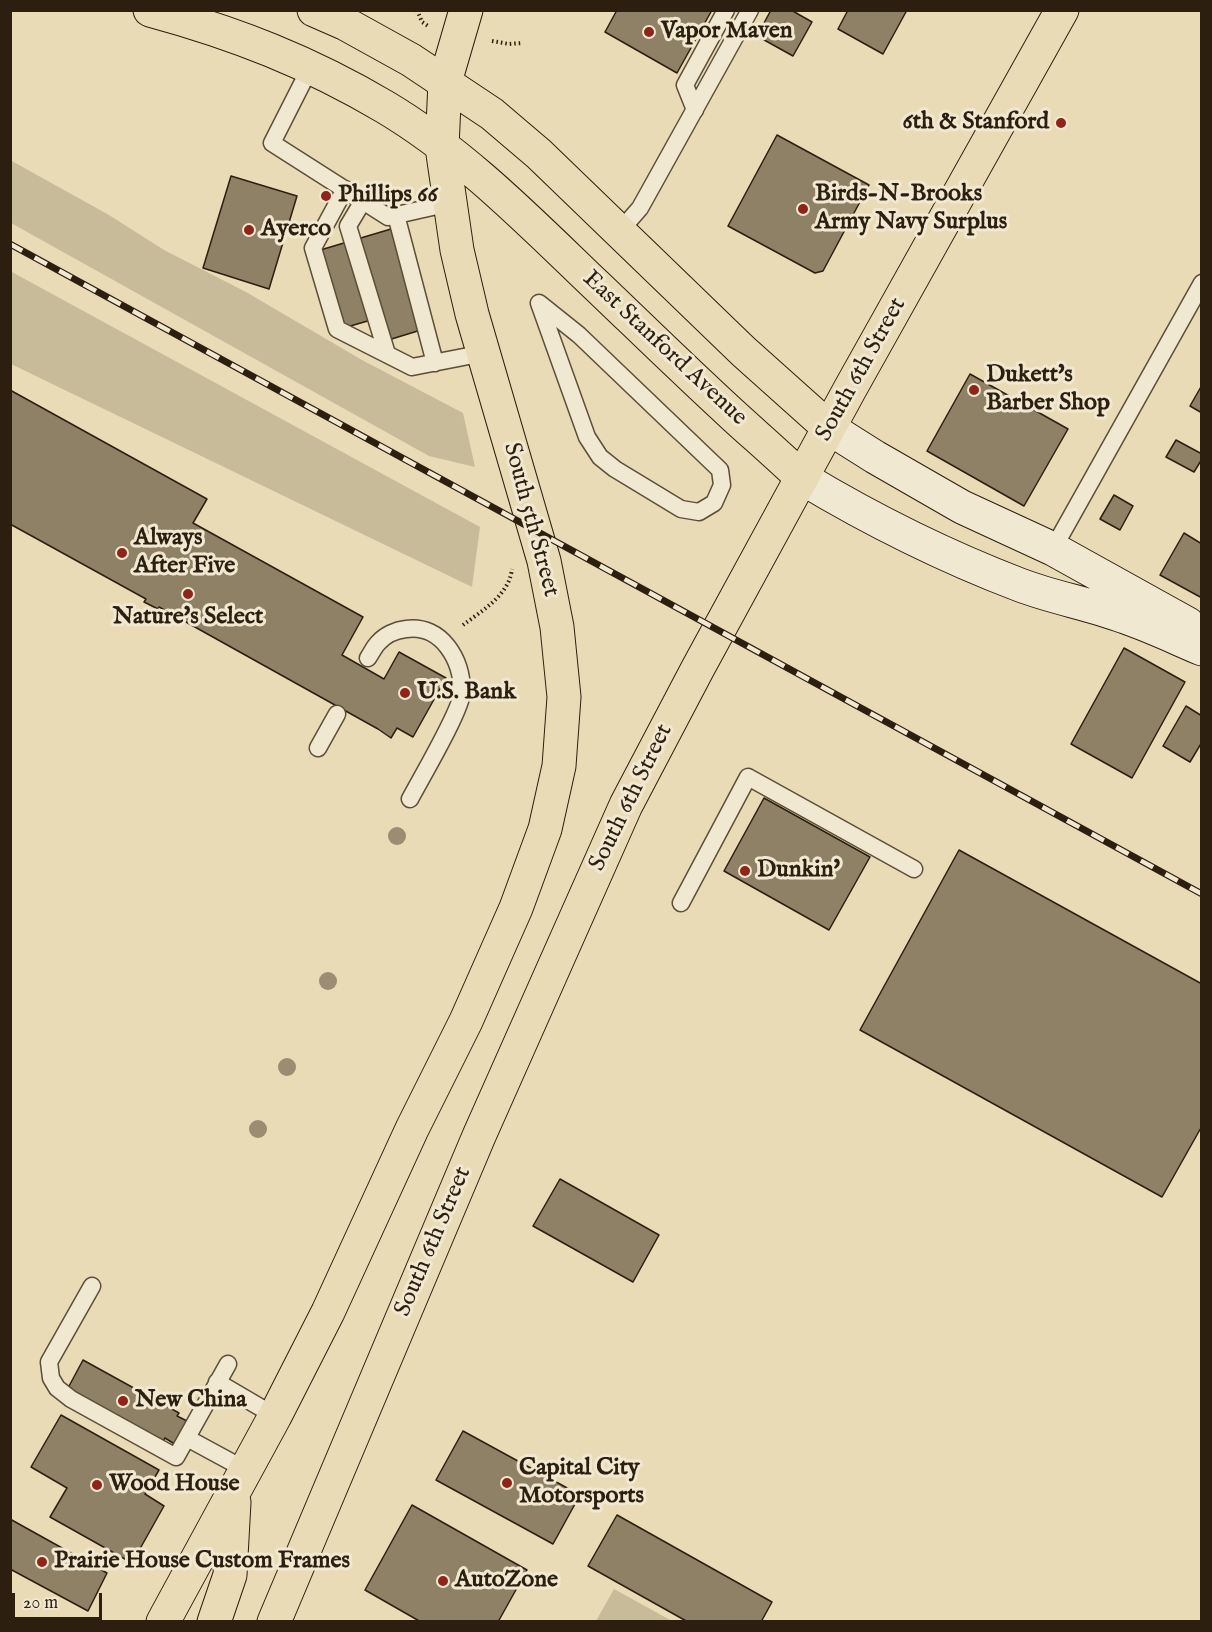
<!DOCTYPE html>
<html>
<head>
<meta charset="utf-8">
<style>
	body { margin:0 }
	#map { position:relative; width:1212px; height:1632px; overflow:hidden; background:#e8dbb6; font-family:"IM FELL English",serif }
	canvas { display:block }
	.frame { position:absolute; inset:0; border:12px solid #2d1f0f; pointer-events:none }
	.scale { position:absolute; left:12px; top:1593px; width:90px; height:27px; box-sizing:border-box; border:3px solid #2d1f0f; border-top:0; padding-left:8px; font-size:18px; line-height:21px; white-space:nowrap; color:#2d1f0f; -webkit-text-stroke:4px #f0e8d0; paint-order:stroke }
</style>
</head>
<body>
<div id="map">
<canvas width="1212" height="1632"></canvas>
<div class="frame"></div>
<div class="scale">20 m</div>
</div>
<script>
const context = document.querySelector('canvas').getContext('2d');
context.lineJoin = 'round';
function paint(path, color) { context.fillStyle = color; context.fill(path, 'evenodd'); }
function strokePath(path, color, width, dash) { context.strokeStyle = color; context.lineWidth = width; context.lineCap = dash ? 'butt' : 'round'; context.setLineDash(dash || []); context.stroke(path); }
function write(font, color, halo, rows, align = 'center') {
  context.font = font + ' "IM FELL English",serif'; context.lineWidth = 6; context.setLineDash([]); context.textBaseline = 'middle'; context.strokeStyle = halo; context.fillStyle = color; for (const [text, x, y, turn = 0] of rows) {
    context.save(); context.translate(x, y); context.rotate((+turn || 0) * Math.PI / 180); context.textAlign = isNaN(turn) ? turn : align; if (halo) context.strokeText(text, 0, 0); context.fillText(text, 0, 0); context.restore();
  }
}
paint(new Path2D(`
	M10 160 109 215 164 250 246 292 362 360 463 413 475 467 429 456 11 223Z
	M10 271 480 527 472 587 11 364Z
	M614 1589 672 1621H596Z`), '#c8bb9a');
const building = new Path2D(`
	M617 10H712L677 73 605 32Z
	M771 10H791L812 22 793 56 757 36Z
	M848 10H907L883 54 838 29Z
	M777 135 869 185 823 271 815 273 728 226Z
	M231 176 297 196 269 289 203 268Z
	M391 229 421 330 385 341 378 318 340 329 317 251Z
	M970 374 1068 429 1024 506 927 451Z
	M1202 385V413L1190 406Z
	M10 390 207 499 193 523 363 617 342 655 384 679 399 652 446 678 413 737 397 728 391 738 378 729 159 607 158 609 144 602 146 599 10 524Z
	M1176 440 1202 454V459L1194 472 1166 457Z
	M1114 495 1133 506 1120 530 1100 519Z
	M1184 533 1202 544V598L1160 575Z
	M1124 648 1185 682 1132 778 1071 744Z
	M1186 706 1202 716V742L1190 762 1163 746Z
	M764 798 870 857 829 930 724 871Z
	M959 850 1202 984V1126L1162 1197 860 1030Z
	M560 1179 659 1235 633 1282 533 1226Z
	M83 1360 179 1413 177 1416 189 1422 176 1445 165 1438 163 1441 68 1388Z
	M61 1415 159 1470 145 1494 164 1506 132 1563 50 1517 67 1488 31 1467Z
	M463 1431 580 1495 553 1544 436 1480Z
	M412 1505 527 1570 498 1622H421L365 1590Z
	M617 1515 772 1602 761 1622H688L588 1566Z
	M10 1519 107 1573 88 1611 10 1569Z`);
paint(building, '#8e8166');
strokePath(building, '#2d1f0f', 1.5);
const lane = new Path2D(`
	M311 66 272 143 388 217 450 203
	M695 110 685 85 726 10
	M345 189 313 248 337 329 412 367 484 353
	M363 201 348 226 387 354
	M396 215 435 363
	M620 231 640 208 750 10
	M539 303 579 335 720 470 722 485 714 503 699 512 681 509 615 469 600 457 587 437Z
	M1053 549 1202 283
	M368 658C371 654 374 647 378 643 385 635 396 630 406 629 442 624 462 660 462 692 462 709 420 780 410 799
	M318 748 337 714
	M681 903 748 777 914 869
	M92 1286 49 1362 51 1378 57 1388 71 1399 176 1457 228 1364
	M217 1382 275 1416
	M187 1438 246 1470`);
const secondary = new Path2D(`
	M829 428 875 457 962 507 1053 549 1188 624
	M802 478C872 520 944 556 1020 585 1054 598 1091 604 1125 617 1151 626 1176 638 1202 649`);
const primary = new Path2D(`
	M150 10C235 33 309 62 385 107 464 154 530 222 596 285 642 329 688 374 735 417 757 437 780 457 802 478
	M314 10 346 24 411 60 492 114 539 154 743 351 829 428
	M163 1622 275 1416 328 1312 412 1129 466 1021 516 908 545 829 559 766 564 697 557 627 544 561 472 314 457 250 442 147 445 82 466 10
	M214 1622 230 1575 234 1502
	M274 1622 479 1136 626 805 698 668 850 389 1062 10`);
strokePath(lane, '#5c4e39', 19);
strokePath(secondary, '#2d1f0f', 35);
strokePath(primary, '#2d1f0f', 35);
strokePath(new Path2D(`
	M417 10 422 22 428 26
	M492 41 509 44 522 43
	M463 625C483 610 509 595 512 569`), '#2d1f0f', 4, [1.5, 3]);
strokePath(lane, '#f0e8d0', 16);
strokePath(secondary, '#f0e8d0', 33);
strokePath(primary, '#e8dbb6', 33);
const rail = new Path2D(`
	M10 244 1202 894`);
strokePath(rail, '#2d1f0f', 7);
strokePath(rail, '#f0e8d0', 4.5, [14]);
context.fillStyle = '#9b8d71';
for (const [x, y] of [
	[397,836],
	[328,981],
	[287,1067],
	[258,1129]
]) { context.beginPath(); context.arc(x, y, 9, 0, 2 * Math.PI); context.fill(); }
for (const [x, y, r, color] of [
	[649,32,6,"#8f2418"],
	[1061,123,6,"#8f2418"],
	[326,196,6,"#8f2418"],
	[803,209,6,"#8f2418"],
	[249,230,6,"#8f2418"],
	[974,390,6,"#8f2418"],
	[122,553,6,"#8f2418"],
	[188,594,6,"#8f2418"],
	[405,693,6,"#8f2418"],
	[745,871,6,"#8f2418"],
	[123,1401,6,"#8f2418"],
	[507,1483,6,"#8f2418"],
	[97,1485,6,"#8f2418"],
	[42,1562,6,"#8f2418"],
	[443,1581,6,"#8f2418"]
]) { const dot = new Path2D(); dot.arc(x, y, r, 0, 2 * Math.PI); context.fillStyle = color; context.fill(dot); strokePath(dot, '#f0e8d0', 2); }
write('bold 24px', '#2d1f0f', '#f0e8d0', [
	["Vapor Maven",661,32],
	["6th & Stanford",1049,123,"right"],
	["Birds-N-Brooks",815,195],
	["Army Navy Surplus",815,223],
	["Phillips 66",338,196],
	["Ayerco",261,230],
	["Dukett's",986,376],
	["Barber Shop",986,404],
	["Always",134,539],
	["After Five",134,567],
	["Nature's Select",188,618,"center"],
	["U.S. Bank",417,693],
	["Dunkin'",757,871],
	["New China",135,1401],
	["Capital City",519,1469],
	["Motorsports",519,1497],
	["Wood House",109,1485],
	["Prairie House Custom Frames",54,1562],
	["AutoZone",455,1581]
], 'left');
write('24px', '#2d1f0f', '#f0e8d0', [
	["East Stanford Avenue",664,349,43],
	["South 6th Street",862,370,-61],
	["South 5th Street",530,520,75],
	["South 6th Street",632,798,-64],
	["South 6th Street",434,1242,-67]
]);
</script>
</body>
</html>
